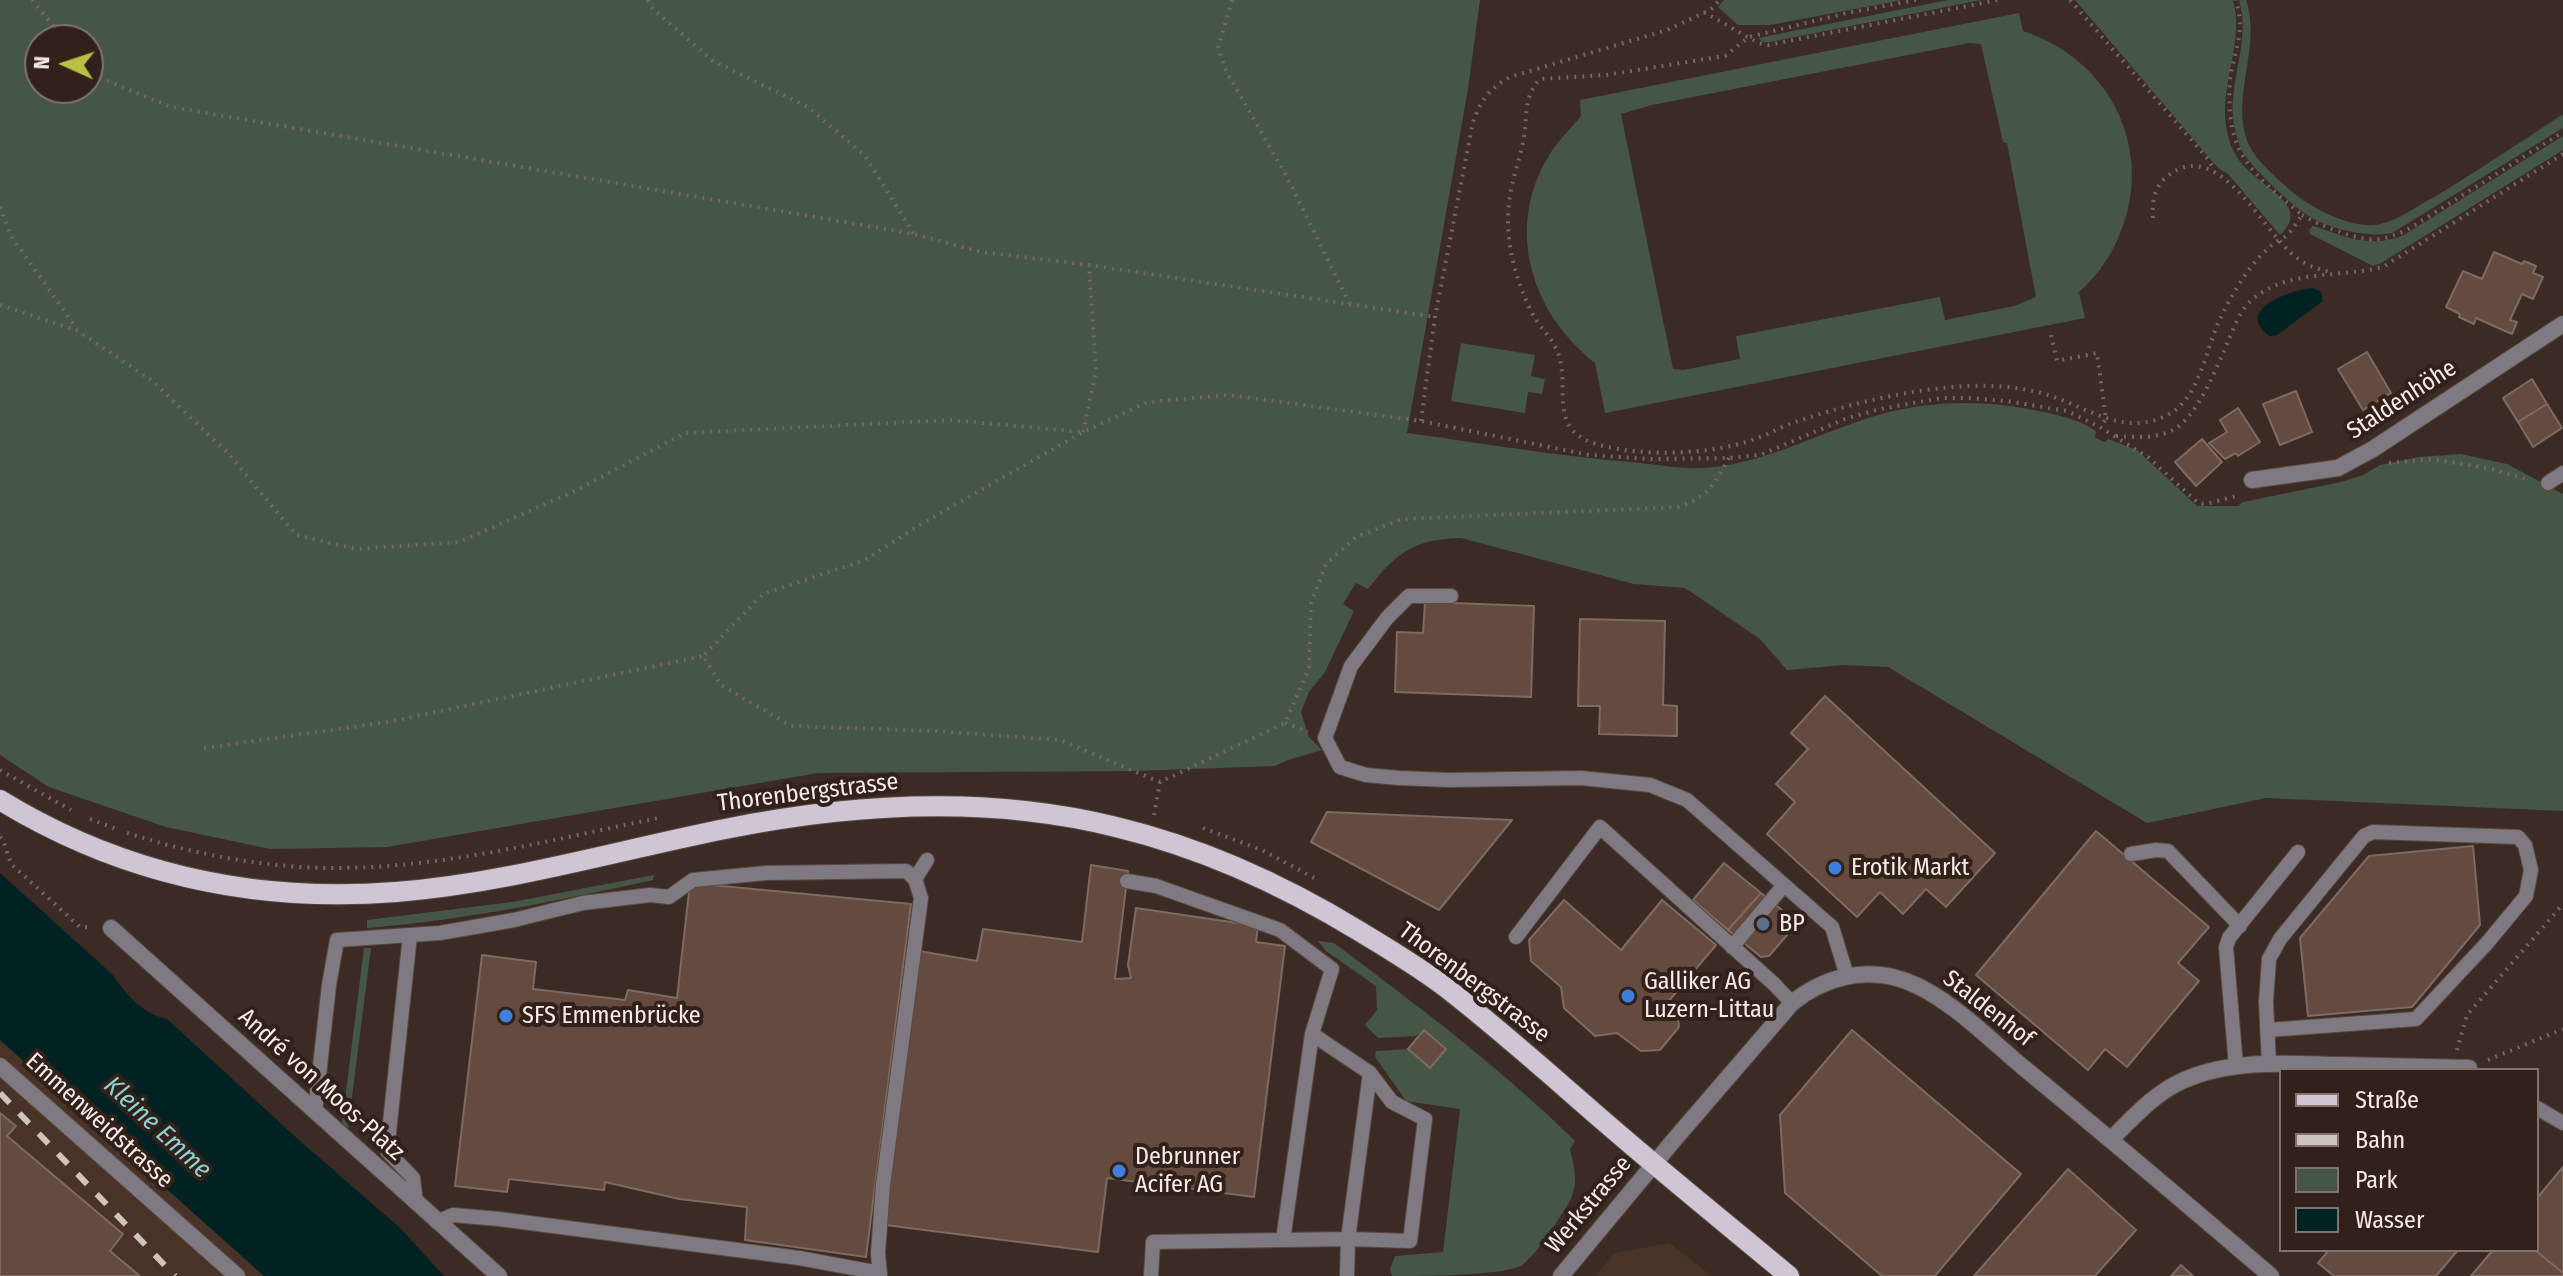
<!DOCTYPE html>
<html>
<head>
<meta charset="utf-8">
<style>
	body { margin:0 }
	#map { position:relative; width:2563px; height:1276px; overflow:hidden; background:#3b2b24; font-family:"Fira Sans Condensed",sans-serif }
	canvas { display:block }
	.legend { position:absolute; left:2279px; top:1068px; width:260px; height:184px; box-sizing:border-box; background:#31211a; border:2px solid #80726c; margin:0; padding:10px 14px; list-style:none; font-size:24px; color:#f6ebe6 }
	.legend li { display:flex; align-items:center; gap:16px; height:40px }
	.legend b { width:40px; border:2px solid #80726c }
	.north { position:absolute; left:24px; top:24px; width:80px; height:80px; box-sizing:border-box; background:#31211a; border:2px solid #80726c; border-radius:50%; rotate:273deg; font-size:22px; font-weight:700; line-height:32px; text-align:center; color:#f6ebe6 }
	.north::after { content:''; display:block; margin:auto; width:28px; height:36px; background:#b8c147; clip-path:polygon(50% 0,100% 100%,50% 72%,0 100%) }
</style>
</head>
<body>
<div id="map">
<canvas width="2563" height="1276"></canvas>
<ul class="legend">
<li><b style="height:10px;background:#cfc6d5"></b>Straße</li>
<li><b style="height:10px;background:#cfc3bd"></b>Bahn</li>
<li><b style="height:22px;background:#455645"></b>Park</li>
<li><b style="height:22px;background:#002223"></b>Wasser</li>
</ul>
<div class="north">N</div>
</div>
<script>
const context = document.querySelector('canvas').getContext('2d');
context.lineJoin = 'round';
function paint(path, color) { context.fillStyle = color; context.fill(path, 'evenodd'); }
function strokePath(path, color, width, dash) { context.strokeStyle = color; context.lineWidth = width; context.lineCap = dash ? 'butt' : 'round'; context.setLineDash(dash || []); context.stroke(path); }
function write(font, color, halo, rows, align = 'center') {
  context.font = font + ' "Fira Sans Condensed",sans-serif'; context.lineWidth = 8; context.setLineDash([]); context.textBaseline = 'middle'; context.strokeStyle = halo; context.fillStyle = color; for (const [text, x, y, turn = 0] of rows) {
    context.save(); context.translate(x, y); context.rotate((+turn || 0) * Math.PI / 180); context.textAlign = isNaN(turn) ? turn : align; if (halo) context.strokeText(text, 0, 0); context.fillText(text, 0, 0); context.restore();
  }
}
paint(new Path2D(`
	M0 1040 43 1078 264 1276H0Z
	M1669 1243 1712 1276H1595L1615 1253Z`), '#493329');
paint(new Path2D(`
	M0 0H1480L1468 89 1407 433C1481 443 1556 456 1630 462 1654 464 1679 469 1703 468 1759 464 1802 441 1854 423 1909 402 1970 398 2028 409 2053 414 2075 417 2096 431L2095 438 2105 442 2108 439 2137 450 2197 506H2238L2243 502 2341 482 2363 475 2380 465 2419 457 2461 454 2507 464 2563 494V811L2266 798 2147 823 1888 667 1844 665 1787 670 1760 639 1685 588 1634 584 1461 538C1414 539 1396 553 1368 589L1356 583 1343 604 1354 611 1325 672 1309 692 1301 712 1309 737 1322 750 1288 760 1275 766 1133 771 818 773 387 847 270 849 166 827 49 787 0 755ZM40 40H88V88H40Z
	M1724 0H1902L1770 25H1738L1718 7Z
	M1948 0H1981L1770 42H1763L1758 38Z
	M2075 0H2233C2247 49 2208 101 2235 154 2246 175 2277 189 2288 207 2294 217 2288 228 2280 235L2228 174 2218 168Z
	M2239 0H2246C2261 44 2234 89 2245 134 2251 158 2273 174 2290 190 2309 207 2348 227 2373 225 2393 224 2412 209 2429 200 2475 173 2519 143 2563 114V128L2392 233C2367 238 2330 229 2309 216 2292 206 2257 172 2246 157 2238 147 2234 128 2233 116 2230 77 2251 38 2239 0Z
	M2019 13 2023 31C2114 61 2158 156 2116 243 2106 263 2095 278 2079 292L2085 318 1605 413 1595 363C1529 311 1503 223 1553 149 1561 138 1572 127 1581 116L1580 100ZM1969 43 1981 44 2003 142 2007 143 2036 297 2014 306 1945 320 1940 297 1736 336 1740 359 1683 370 1673 369 1621 114 1652 105Z
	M2563 136V150L2381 263 2373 266 2310 234 2309 230 2313 226C2347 237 2369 249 2404 235Z
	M1461 343 1535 355 1531 376 1545 379 1542 394 1528 392 1525 413 1451 401Z
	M654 875 653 880C557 901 465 920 367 928V920L512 902Z
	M1318 941 1334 943C1418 1006 1501 1068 1575 1141L1570 1149C1579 1185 1577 1193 1556 1223 1547 1237 1534 1256 1521 1266 1498 1276 1422 1276 1392 1276L1390 1269 1395 1256 1443 1252 1460 1109 1406 1101 1375 1057 1376 1051 1408 1049 1430 1068 1424 1030 1416 1036 1378 1038 1365 1025 1377 1010 1376 986 1326 951Z
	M364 948H371L348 1128 342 1123Z`), '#455645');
paint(new Path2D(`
	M2313 288 2321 292 2323 301 2277 335 2270 336C2233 310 2290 290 2313 288Z
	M0 873 112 974C126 994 142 1014 167 1019L300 1141 401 1229 444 1276H264L0 1040Z`), '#002223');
const building = new Path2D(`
	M2494 252 2522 264 2524 261 2536 266 2533 273 2543 277 2533 299 2522 294 2510 320 2517 322 2512 334 2476 318 2474 324 2459 317 2460 314 2446 307 2463 271 2482 279Z
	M2367 352 2391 393 2363 410 2338 369Z
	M2532 379 2547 404 2518 422 2503 398Z
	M2296 391 2312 432 2280 445 2263 404Z
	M2547 404 2562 428 2533 447 2518 422Z
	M2238 408 2260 442 2238 456 2236 453 2225 459 2209 443 2227 432 2220 420Z
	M2202 439 2222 462 2196 486 2175 462Z
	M1425 602 1534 606 1531 697 1395 692 1397 632 1423 633Z
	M1580 619 1665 621 1663 705 1677 706V736L1599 734 1600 706H1578Z
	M1825 696 1995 853 1946 907 1926 889 1903 914 1880 892 1857 917 1767 834 1795 802 1776 784 1808 749 1791 733Z
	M1327 812 1512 820 1439 910 1311 842Z
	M2096 831 2209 927 2178 963 2199 981 2127 1067 2105 1049 2088 1070 1976 975Z
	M2473 846 2480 925 2412 1007 2308 1016 2300 938 2369 856Z
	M1724 863 1761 893 1728 930 1693 900Z
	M1091 865 1128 871 1115 979 1131 978 1128 965 1136 908 1258 926 1256 942 1285 946 1254 1197 1107 1178 1098 1252 885 1225 919 951 977 961 983 929 1082 942Z
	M690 883 911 904 866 1257 745 1240 747 1207 679 1199 605 1182 604 1190 509 1179 507 1192 455 1186 482 955 536 962 533 989 625 1000 628 990 677 998Z
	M1761 893 1793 919V928L1769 956 1761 957 1728 930Z
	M1564 900 1621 950 1662 900 1716 945 1667 1003 1677 1011 1679 1027 1660 1050 1641 1051 1617 1033 1595 1036 1564 1008 1561 987 1531 961 1529 940Z
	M1424 1030 1446 1049 1430 1068 1408 1049Z
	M1852 1030 2021 1174 1935 1276H1882L1785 1193 1780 1115Z
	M0 1113 16 1126 7 1136 123 1234 110 1251 140 1276H0Z
	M2563 1167V1273L2535 1250 2537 1198Z
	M2068 1169 2136 1230 2095 1276H1974Z
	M2329 1250H2458L2436 1276H2334L2318 1263Z
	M2493 1250H2535L2563 1273V1276H2471Z
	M2181 1265 2193 1276H2171Z`);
paint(building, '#654b3f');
strokePath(building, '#7d6a62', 2);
const service = new Path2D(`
	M2548 483 2563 473
	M1451 596H1409L1387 618 1351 666 1325 738 1340 767 1366 775 1399 778 1449 780 1581 778 1650 785 1687 800 1832 927 1847 976
	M2131 854 2156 850 2168 851 2240 926
	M915 879 927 860
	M1127 881 1156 886 1280 930 1332 969 1312 1034
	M410 935 387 1151 413 1178 416 1203
	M1516 937 1600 827 1774 984 1792 1003
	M1732 947 1784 885
	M2268 1030 2416 1019 2487 943 2526 896 2531 870 2525 845 2518 837 2373 832 2364 836 2280 939 2269 959 2266 1002 2269 1064
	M2236 1066 2226 947 2229 938 2298 852
	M2537 1108 2563 1123
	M315 1111 329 985 337 940 440 933 514 920 583 903 650 895 669 897 693 880 766 873 906 871 915 879 921 898 883 1185 878 1253 880 1276
	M437 1222 453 1215 499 1219 799 1258 880 1273
	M1283 1240 1312 1034 1370 1073 1392 1102 1425 1119 1410 1241 1348 1239 1370 1073
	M1151 1276 1153 1242 1348 1239 1347 1276`);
const minor = new Path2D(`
	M2252 480 2338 468 2373 449 2563 324
	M111 928 499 1276
	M0 1066 237 1276
	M2111 1139C2131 1120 2151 1097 2176 1084 2226 1058 2286 1064 2340 1065 2383 1066 2426 1067 2469 1068
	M1561 1276 1674 1140 1792 1003C1824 977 1866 966 1906 981 1949 997 1989 1039 2024 1068 2107 1136 2189 1206 2271 1276`);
const primary = new Path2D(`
	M0 800C121 874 255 903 396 892 508 883 615 851 725 829 854 803 987 795 1116 827 1203 848 1282 884 1359 931 1390 950 1421 968 1449 990 1504 1033 1555 1079 1607 1124 1667 1176 1728 1225 1789 1276`);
strokePath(service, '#594a43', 16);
strokePath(minor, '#594a43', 18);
strokePath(primary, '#594a43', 22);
strokePath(new Path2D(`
	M32 0 65 40
	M648 0 651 7 713 61 808 107 865 156 914 234
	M1232 0 1218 48 1226 71 1287 177 1349 303
	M1916 0 1847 13 1749 37 1725 56 1606 75 1540 79C1522 97 1528 121 1523 143 1520 157 1515 171 1512 185 1502 230 1512 271 1531 311 1538 326 1552 337 1558 353 1571 390 1546 430 1599 445 1646 457 1713 455 1758 438 1772 433 1784 425 1798 421 1853 403 1910 389 1968 386 1995 385 2022 387 2048 395 2089 408 2127 439 2171 413 2199 396 2206 350 2219 321 2232 294 2249 264 2272 245 2276 241 2283 239 2287 235 2293 229 2297 222 2302 215 2250 171 2225 154 2230 80 2232 62 2240 43 2240 25 2240 17 2238 8 2236 0
	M2070 0 2208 159 2214 170
	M1704 12 1758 43 1768 45 1998 0
	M88 68 93 75 171 107 914 234 981 252 1089 265 1435 317
	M0 207 11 236 77 329
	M2302 215C2319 225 2357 241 2376 239 2387 239 2397 234 2407 230L2563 132
	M2153 218C2152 201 2154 186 2169 175 2217 138 2260 225 2290 252 2302 264 2317 269 2333 273
	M0 305 78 331 151 380 227 452 296 535 357 549 459 542 573 492 685 433 950 420 1081 432
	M2051 335 2057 361 2097 353 2106 419 2100 427
	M1421 421 1435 317 1473 122C1481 100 1489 89 1510 77L1667 30 1710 10 1720 0
	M1083 432 1096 371 1089 265
	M2116 436C2135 437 2154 439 2171 431 2197 420 2218 364 2229 339 2235 325 2241 308 2254 298 2290 269 2341 278 2383 267L2563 154
	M1729 458C1713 486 1709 496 1679 507L1402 519 1356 537 1326 564 1311 603 1309 668 1285 723 1160 782 1060 740 935 731 791 726 721 685 703 656 763 594 865 560 923 523 1083 432 1148 402 1229 395 1421 421 1589 455 1652 459 1729 458 1760 455 1845 419 1876 410 1913 403 1942 398H1969L2007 401 2067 411 2100 427 2149 458 2198 503 2206 504 2240 495
	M2389 463 2431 459 2487 468 2530 480
	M1285 723 1308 732
	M204 748 388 722 703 656
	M0 770 71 810
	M1154 815 1160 782
	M90 819 119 830
	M1203 828 1262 850 1318 880
	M127 833C184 851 241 863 301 867 421 874 541 842 658 818
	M0 837 3 840 11 864 80 927H91
	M2457 1050 2467 1015 2563 904
	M2488 1060 2563 1029`), '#756760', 4, [2, 6]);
strokePath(service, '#7f7a82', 14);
strokePath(minor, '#7f7a82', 16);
strokePath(primary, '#cfc6d5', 20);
strokePath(new Path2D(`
	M0 1093 175 1276`), '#cfc3bd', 6, [14, 14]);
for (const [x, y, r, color] of [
	[1835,868,8,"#3f7fe0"],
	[1763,924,8,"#5c6f8a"],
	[1628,996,8,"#3f7fe0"],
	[506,1016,8,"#3f7fe0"],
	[1119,1171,8,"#3f7fe0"]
]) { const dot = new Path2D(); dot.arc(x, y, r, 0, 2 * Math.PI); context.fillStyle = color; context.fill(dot); strokePath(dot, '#31211a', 3); }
write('24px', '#f6ebe6', '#31211a', [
	["Staldenhöhe",2402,400,-33],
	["Thorenbergstrasse",808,793,-7],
	["Thorenbergstrasse",1474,983,37],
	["Staldenhof",1988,1009,38],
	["André von Moos-Platz",321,1085,42],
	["Emmenweidstrasse",99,1121,42],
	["Werkstrasse",1589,1205,-50]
]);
write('24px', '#f6ebe6', '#31211a', [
	["Erotik Markt",1851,868],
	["BP",1779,924],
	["Galliker AG",1644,982],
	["Luzern-Littau",1644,1010],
	["SFS Emmenbrücke",522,1016],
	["Debrunner",1135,1157],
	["Acifer AG",1135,1185]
], 'left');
write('italic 26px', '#8cd2d5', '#31211a', [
	["Kleine Emme",157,1128,43]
]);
</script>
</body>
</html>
